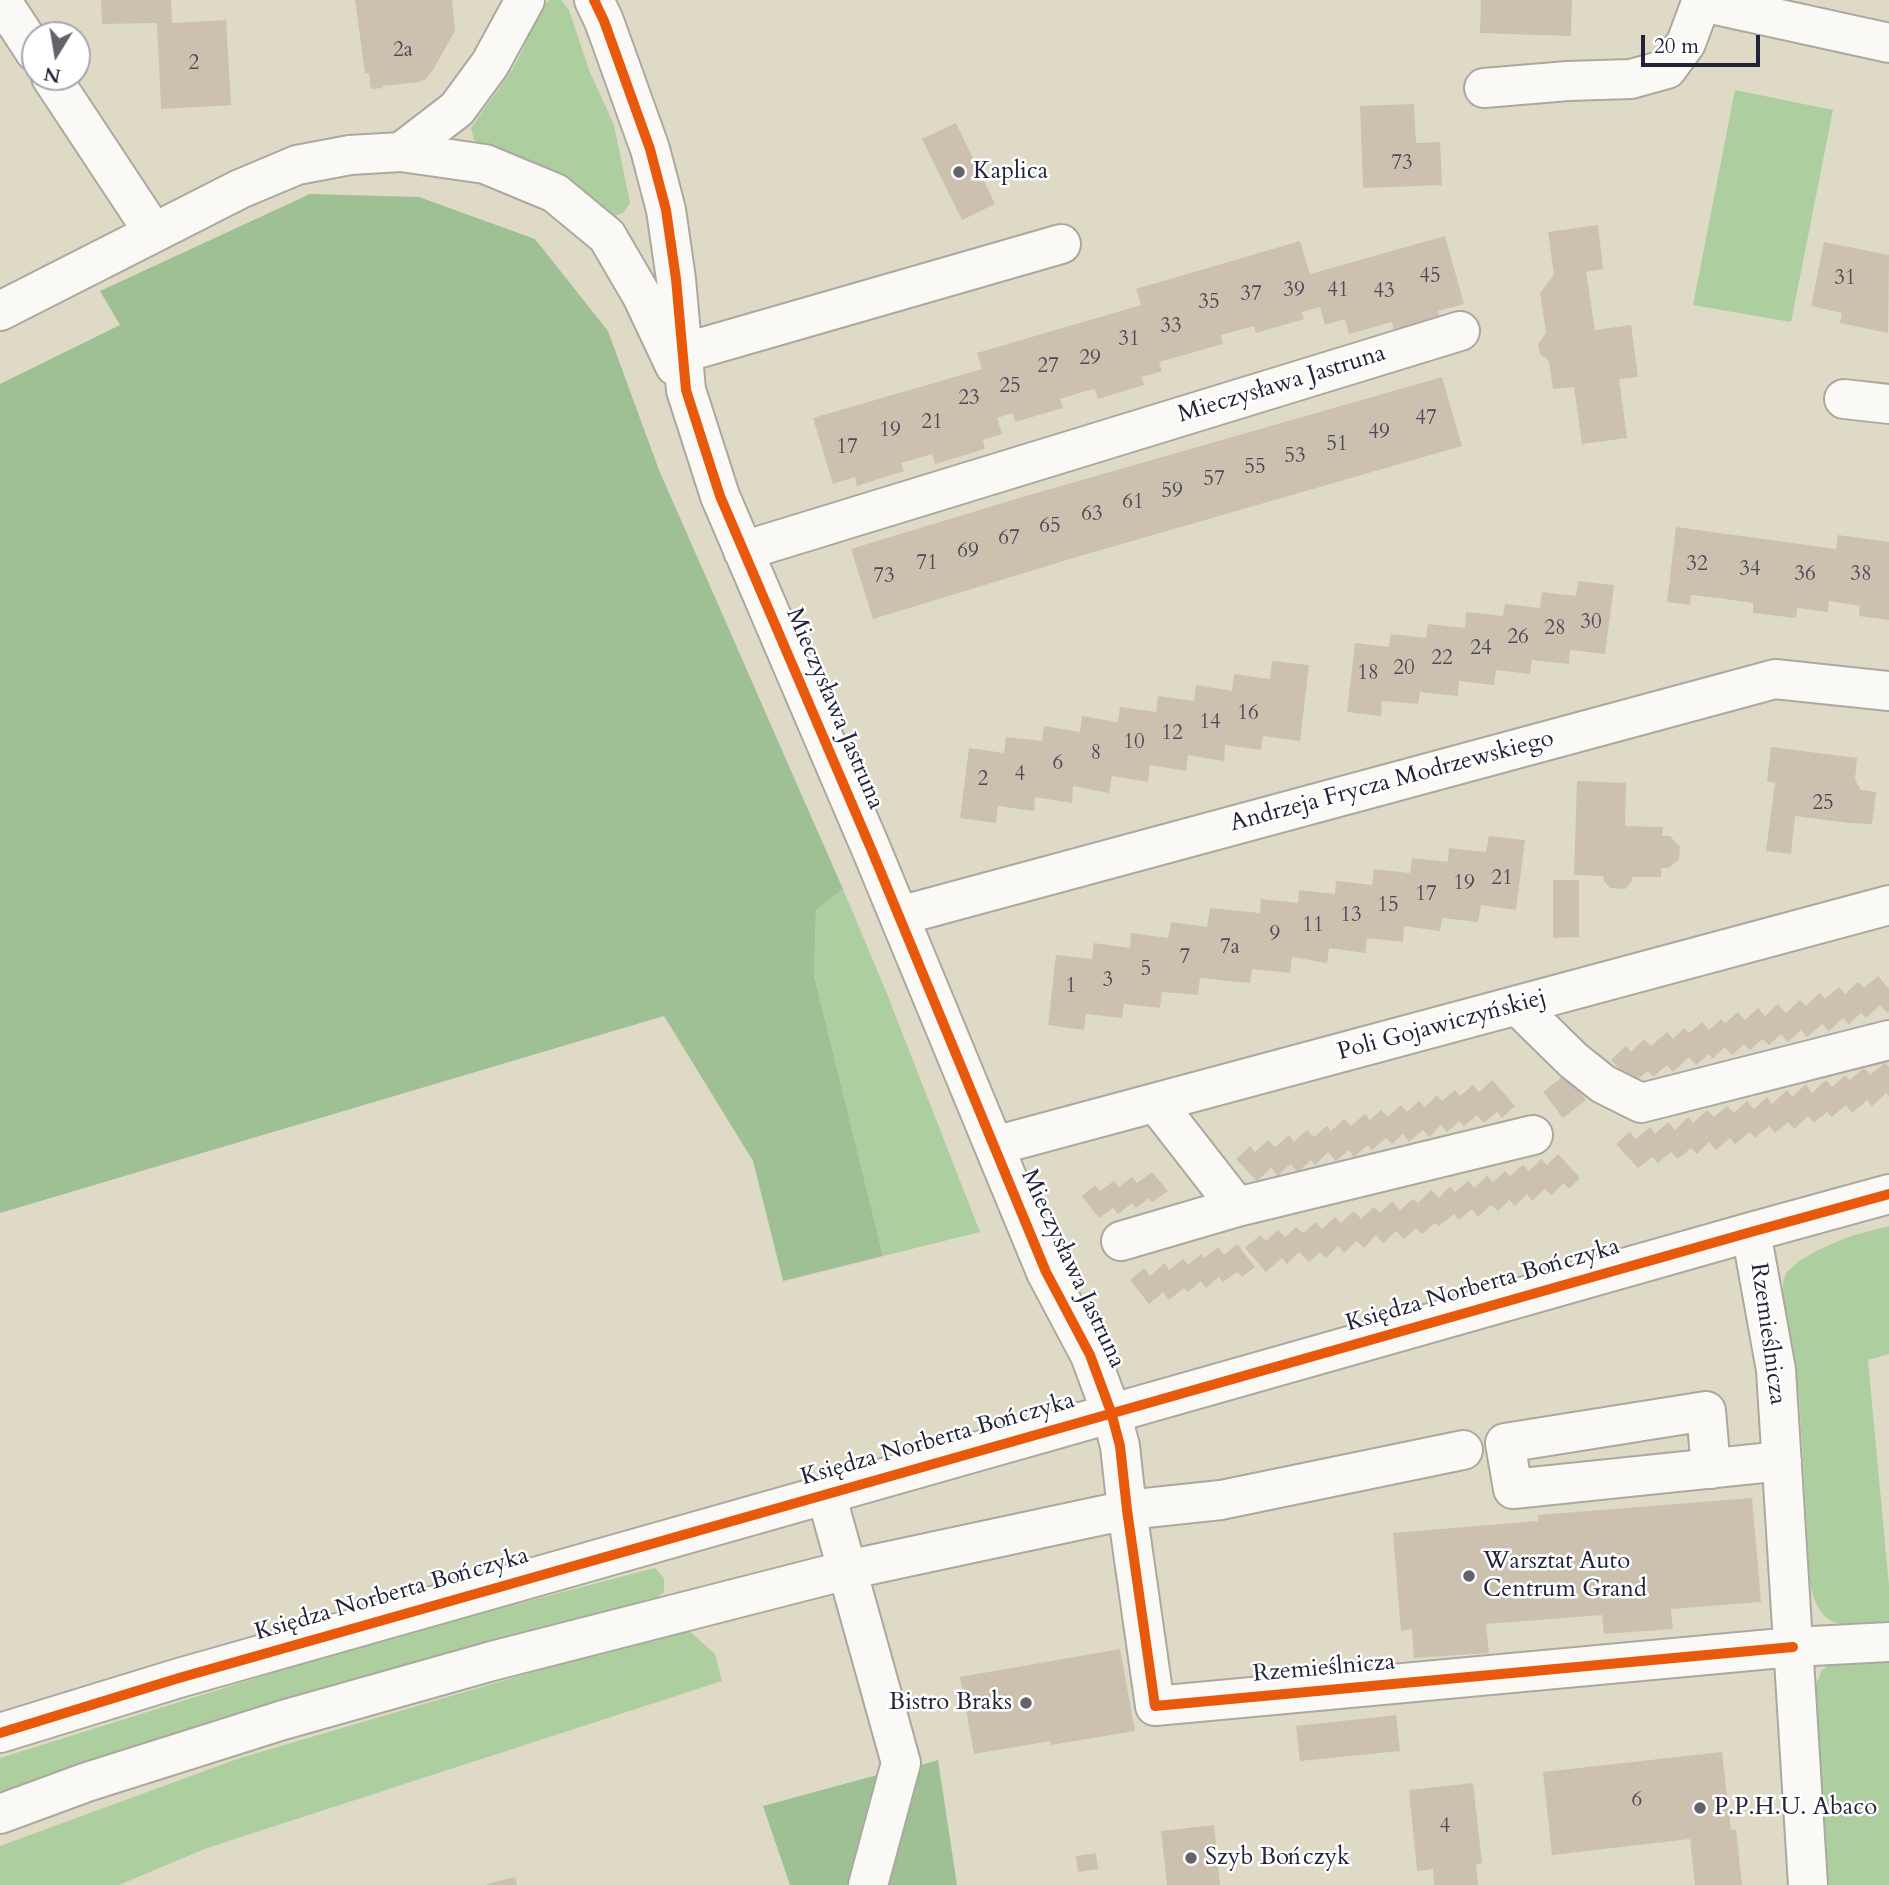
<!DOCTYPE html>
<html>
<head>
<meta charset="utf-8">
<style>
	body { margin:0 }
	#map { position:relative; width:1889px; height:1885px; overflow:hidden; background:#dedac6; font-family:Cardo,serif }
	canvas { display:block }
	.north { position:absolute; left:21px; top:21px; width:70px; height:70px; box-sizing:border-box; background:#fff; border:2px solid #a7a7b1; border-radius:50%; rotate:191deg; font-size:19px; font-weight:700; line-height:28px; text-align:center; color:#22223b }
	.north::after { content:''; display:block; margin:auto; width:24px; height:32px; background:#64626c; clip-path:polygon(50% 0,100% 100%,50% 72%,0 100%) }
	.scale { position:absolute; left:1641px; top:35px; width:119px; height:32px; box-sizing:border-box; border:4px solid #22223b; border-top:0; padding-left:9px; font-size:21px; line-height:24px; white-space:nowrap; color:#22223b; -webkit-text-stroke:5px #fff; paint-order:stroke }
</style>
</head>
<body>
<div id="map">
<canvas width="1889" height="1885"></canvas>
<div class="north">N</div>
<div class="scale">20 m</div>
</div>
<script>
const context = document.querySelector('canvas').getContext('2d');
context.lineJoin = 'round';
function paint(path, color) { context.fillStyle = color; context.fill(path, 'evenodd'); }
function strokePath(path, color, width, dash) { context.strokeStyle = color; context.lineWidth = width; context.lineCap = dash ? 'butt' : 'round'; context.setLineDash(dash || []); context.stroke(path); }
function write(font, color, halo, rows, align = 'center') {
  context.font = font + ' Cardo,serif'; context.lineWidth = 5; context.setLineDash([]); context.textBaseline = 'middle'; context.strokeStyle = halo; context.fillStyle = color; for (const [text, x, y, turn = 0] of rows) {
    context.save(); context.translate(x, y); context.rotate((+turn || 0) * Math.PI / 180); context.textAlign = isNaN(turn) ? turn : align; if (halo) context.strokeText(text, 0, 0); context.fillText(text, 0, 0); context.restore();
  }
}
paint(new Path2D(`
	M549 0H561L569 10 589 70 614 125 630 203 623 213 607 218 484 150 474 140 471 128C486 105 505 83 518 59 529 40 532 15 549 0Z
	M1735 90 1833 110 1791 322 1693 305Z
	M843 889 887 994 980 1232 883 1256 814 975 816 910Z
	M1889 1226V1354L1868 1360 1889 1587V1623C1847 1626 1820 1634 1810 1583L1799 1394 1783 1303V1283L1786 1273 1799 1261 1820 1249 1851 1236Z
	M655 1568 664 1578V1592L654 1600 0 1797V1758L375 1641Z
	M688 1630 715 1654 722 1681 207 1848 119 1885H0V1846L240 1758 645 1639Z
	M1889 1654V1885H1826L1814 1689 1822 1670 1833 1662Z`), '#adce9e');
paint(new Path2D(`
	M310 194 419 197 535 239 608 331 659 470 843 889 816 910 814 975 883 1256 783 1281 753 1161 664 1016 0 1213V384L120 325 100 291Z
	M938 1760 957 1885H886L911 1768Z
	M888 1772 857 1885H790L763 1806Z`), '#9fc094');
paint(new Path2D(`
	M101 0H171L172 23 226 20 231 105 161 109 157 23 102 24Z
	M355 0H452L455 31 433 70 426 79 419 82 382 86 383 88 371 89 369 73H365Z
	M1481 0H1572L1571 36 1480 33Z
	M1414 104 1416 143 1440 142 1442 185 1363 188 1360 106Z
	M956 123 995 204 962 220 922 139Z
	M1598 225 1603 269 1586 272 1595 330 1631 325 1638 377 1619 379 1627 438 1582 444 1574 387 1553 389 1549 361 1540 354 1538 344 1546 333 1540 293 1554 275 1548 232Z
	M1445 236 1464 304 1438 311 1440 319 1394 332 1392 322 1349 334 1345 319 1325 325 1320 307 1302 312 1304 319 1256 333 1254 326 1221 335 1223 344 1159 362 1162 371 1142 377 1144 385 1098 399 1095 389 1079 393 1060 399 1063 408 1015 422 1013 413 997 418 1002 434 983 440 985 449 935 464 932 454 901 463 904 471 857 486 855 477 833 484 813 418 982 369 977 353 1141 305 1136 289 1300 241 1310 274Z
	M1824 242 1889 255 1888 333 1840 323 1842 313 1811 306Z
	M1442 377 1462 446 1080 556 873 619 851 549 1019 498Z
	M1676 527 1836 549 1838 535 1889 542V620L1859 616 1860 606 1829 601 1828 612 1797 608 1796 618 1753 613V603L1719 598 1691 595 1690 605 1667 602Z
	M1578 581 1614 585 1605 654 1570 650 1569 664 1532 660 1530 674 1496 670 1494 685 1459 681 1458 696 1420 692 1418 704 1382 701 1381 716 1347 712 1355 643 1389 647 1391 634 1426 638 1428 624 1465 628 1466 612 1503 616 1505 604 1540 608 1542 592 1576 596Z
	M1272 661 1309 665 1300 741 1263 736 1261 750 1225 745 1224 761 1188 755 1186 771 1150 765 1148 782 1112 776 1109 793 1073 786 1072 803 1035 797 1034 811 998 806 996 823 960 818 969 748 1004 753 1006 737 1042 741 1044 726 1080 732 1082 716 1118 722 1120 707 1156 712 1158 696 1194 701 1196 685 1232 691 1234 674 1270 679Z
	M1771 747 1857 758 1855 780 1861 790 1876 792 1872 824 1849 823 1795 816 1791 854 1766 851 1775 783 1767 781Z
	M1577 781 1626 783 1625 826 1663 827 1662 836H1670L1680 847 1679 859 1669 868H1661V877H1632V881L1625 889 1610 888 1604 881 1603 876 1574 875Z
	M1489 836 1525 840 1516 910 1481 905 1478 922 1442 918 1440 931 1404 926 1403 942 1367 938 1365 953 1329 948 1327 963 1292 957 1290 973 1252 969 1250 983 1200 978 1198 995 1162 992 1160 1008 1124 1004 1122 1018 1086 1014 1084 1030 1048 1025 1056 955 1092 959 1094 943 1130 948 1131 933 1168 938 1171 922 1207 927 1210 908 1260 913 1261 899 1298 903 1299 890 1335 894 1336 881 1372 885 1374 869 1410 873 1412 858 1448 862 1449 848 1486 852Z
	M1553 880H1579V937L1553 938Z
	M1878 976 1889 989V1011L1887 1013 1880 1005 1866 1018 1861 1013 1849 1024 1843 1018 1829 1031 1822 1024 1807 1037 1801 1030 1788 1042 1781 1034 1769 1045 1762 1039 1750 1050 1744 1044 1732 1055 1725 1047 1712 1059 1709 1054 1696 1065 1689 1057 1673 1072 1667 1065 1653 1077 1648 1071 1633 1083 1611 1060 1626 1046 1631 1052 1644 1039 1651 1046 1667 1032 1673 1039 1684 1028 1689 1033 1702 1022 1709 1030 1721 1019 1725 1023 1738 1012 1745 1020 1758 1008 1765 1016 1778 1004 1786 1013 1800 1000 1806 1006 1820 993 1825 999 1839 987 1845 994 1858 982 1864 988Z
	M1885 1063 1889 1067V1096L1886 1093 1872 1106 1867 1100 1852 1113 1846 1105 1832 1117 1827 1112 1814 1123 1808 1116 1794 1129 1788 1122 1775 1133 1769 1126 1755 1138 1750 1132 1735 1144 1730 1138 1716 1150 1709 1142 1697 1154 1691 1148 1678 1159 1671 1152 1658 1163 1652 1157 1638 1168 1616 1144 1630 1132 1636 1139 1650 1127 1655 1134 1668 1122 1675 1130 1688 1117 1693 1123 1707 1110 1714 1117 1727 1106 1734 1113 1747 1101 1754 1109 1767 1097 1772 1104 1787 1090 1792 1097 1806 1084 1812 1093 1826 1080 1832 1087 1845 1075 1850 1080 1864 1068 1870 1075Z
	M1566 1074 1586 1100 1563 1118 1543 1092Z
	M1492 1080 1515 1106 1502 1118 1497 1112 1484 1123 1477 1115 1464 1126 1459 1121 1447 1132 1441 1125 1429 1137 1423 1130 1409 1142 1403 1134 1392 1144 1386 1138 1372 1150 1368 1145 1354 1157 1349 1150 1336 1161 1328 1152 1315 1165 1311 1160 1298 1172 1290 1164 1278 1176 1271 1168 1257 1181 1236 1159 1250 1146 1255 1152 1268 1140 1275 1147 1289 1135 1294 1142 1307 1130 1314 1137 1327 1126 1331 1131 1344 1119 1351 1126 1365 1114 1370 1120 1381 1110 1388 1117 1401 1105 1407 1112 1419 1101 1425 1107 1437 1095 1442 1101 1455 1090 1460 1096 1473 1085 1479 1092Z
	M1558 1154 1580 1178 1569 1189 1564 1183 1551 1195 1545 1189 1532 1201 1527 1194 1515 1206 1509 1200 1498 1211 1491 1205 1478 1217 1472 1209 1459 1220 1454 1214 1439 1226 1435 1223 1422 1234 1416 1228 1404 1239 1396 1231 1383 1243 1376 1235 1364 1248 1357 1241 1344 1253 1338 1246 1326 1258 1320 1252 1309 1262 1299 1252 1287 1264 1282 1258 1266 1272 1245 1248 1260 1235 1266 1241 1278 1230 1285 1237 1296 1227 1303 1233 1316 1222 1322 1229 1335 1217 1341 1223 1354 1211 1361 1219 1374 1207 1380 1213 1392 1201 1400 1210 1413 1199 1418 1203 1431 1190 1439 1198 1450 1186 1455 1192 1468 1181 1474 1188 1487 1176 1493 1182 1505 1171 1510 1176 1523 1165 1529 1171 1541 1159 1547 1165Z
	M1152 1172 1168 1191 1152 1202 1149 1198 1136 1208 1132 1203 1118 1214 1113 1208 1099 1218 1082 1196 1095 1185 1100 1191 1114 1181 1119 1187 1132 1177 1137 1183Z
	M1237 1244 1255 1267 1242 1277 1237 1272 1223 1282 1219 1277 1206 1288 1201 1281 1188 1292 1184 1288 1169 1300 1163 1292 1149 1304 1130 1280 1144 1268 1150 1276 1165 1263 1169 1270 1183 1259 1188 1265 1201 1254 1204 1258 1218 1247 1224 1255Z
	M1752 1498 1761 1602 1671 1609 1673 1629 1604 1634 1602 1615 1486 1624 1489 1653 1414 1658 1412 1629 1401 1631 1393 1533 1538 1521V1515Z
	M1120 1649 1135 1731 1051 1745V1741L974 1754 960 1677Z
	M1396 1715 1400 1751 1300 1761 1296 1726Z
	M1722 1752 1731 1830H1736L1742 1885H1695L1690 1839 1552 1855 1543 1772Z
	M1473 1783 1482 1863 1476 1864 1478 1885H1434L1433 1869 1417 1871 1409 1790Z
	M1214 1825 1220 1885H1167L1161 1831Z
	M1096 1853 1098 1869 1078 1872 1076 1856Z
	M515 1877 517 1885H487V1884Z`), '#ccc1af');
const minor = new Path2D(`
	M1 0 35 52
	M594 0 604 21 650 149 666 210 676 279 686 390 720 496 872 851 1046 1272 1090 1355 1111 1412 1120 1446 1127 1510 1155 1706 1793 1647 1889 1642
	M1702 2 1889 43
	M51 77 154 233
	M1484 88 1568 81 1631 79 1667 69 1686 43 1702 0
	M401 152 457 109 490 64 525 0
	M0 311 240 189 297 165 350 155 401 152 485 164 555 193 607 236 642 296 675 366
	M683 353 1061 244
	M1844 399 1889 404
	M743 551 1460 331
	M899 916 1775 679 1889 691
	M1518 1006 1573 1060 1603 1084 1641 1103 1889 1040
	M1156 1103 1237 1207 1533 1135
	M994 1146 1889 905
	M1751 1232 1776 1370 1808 1885
	M1121 1241 1237 1207
	M1711 1469 1706 1411 1505 1443 1513 1489 1782 1461
	M826 1494 901 1763 868 1885
	M0 1733 179 1678 1751 1232 1889 1194
	M0 1814 87 1782 283 1720 492 1661 847 1570 1127 1510 1221 1500 1463 1450`);
strokePath(minor, '#aba99f', 42);
strokePath(minor, '#faf9f6', 38);
strokePath(new Path2D(`
	M594 0 604 21 650 149 666 210 676 279 686 390 720 496 872 851 1046 1272 1090 1355 1111 1412 1120 1446 1127 1510 1155 1706 1793 1647
	M0 1733 179 1678 1751 1232 1889 1194`), '#e8590c', 10);
for (const [x, y, r, color] of [
	[959,172,7,"#64626c"],
	[1469,1576,7,"#64626c"],
	[1026,1703,7,"#64626c"],
	[1700,1808,7,"#64626c"],
	[1191,1858,7,"#64626c"]
]) { const dot = new Path2D(); dot.arc(x, y, r, 0, 2 * Math.PI); context.fillStyle = color; context.fill(dot); strokePath(dot, '#fff', 2.5); }
write('21px', '#4c4a58', null, [
	["2a",403,51],
	["2",194,64],
	["73",1402,164],
	["45",1430,277],
	["31",1845,279],
	["39",1294,291],
	["41",1338,291],
	["43",1384,292],
	["37",1251,295],
	["35",1209,303],
	["33",1171,327],
	["31",1129,340],
	["29",1090,359],
	["27",1048,367],
	["25",1010,387],
	["23",969,399],
	["47",1426,419],
	["21",932,423],
	["19",890,431],
	["49",1379,433],
	["51",1337,445],
	["17",847,448],
	["53",1295,457],
	["55",1255,468],
	["57",1214,480],
	["59",1172,492],
	["61",1133,503],
	["63",1092,515],
	["65",1050,527],
	["67",1009,539],
	["69",968,552],
	["71",927,564],
	["32",1697,565],
	["34",1750,570],
	["36",1805,575],
	["38",1861,575],
	["73",884,577],
	["30",1591,623],
	["28",1555,629],
	["26",1518,638],
	["24",1481,649],
	["22",1442,659],
	["20",1404,669],
	["18",1368,674],
	["16",1248,714],
	["14",1210,723],
	["12",1172,734],
	["10",1134,743],
	["8",1096,754],
	["6",1058,764],
	["4",1020,775],
	["2",983,780],
	["25",1823,804],
	["21",1502,879],
	["19",1464,884],
	["17",1426,895],
	["15",1388,906],
	["13",1351,916],
	["11",1313,926],
	["9",1275,935],
	["7a",1230,948],
	["7",1185,958],
	["5",1146,970],
	["3",1108,981],
	["1",1071,987],
	["6",1637,1801],
	["4",1445,1827]
]);
write('24px', '#22223b', '#fff', [
	["Kaplica",973,172],
	["Warsztat Auto",1483,1562],
	["Centrum Grand",1483,1590],
	["Bistro Braks",1012,1703,"right"],
	["P.P.H.U. Abaco",1714,1808],
	["Szyb Bończyk",1205,1858]
], 'left');
write('24px', '#22223b', '#fff', [
	["Mieczysława Jastruna",1282,385,-17],
	["Mieczysława Jastruna",834,709,67],
	["Andrzeja Frycza Modrzewskiego",1392,782,-15],
	["Poli Gojawiczyńskiej",1442,1026,-15],
	["Mieczysława Jastruna",1072,1269,65],
	["Księdza Norberta Bończyka",1483,1286,-16],
	["Rzemieślnicza",1767,1334,82],
	["Księdza Norberta Bończyka",938,1440,-16],
	["Księdza Norberta Bończyka",392,1595,-16],
	["Rzemieślnicza",1324,1669,-5]
]);
</script>
</body>
</html>
